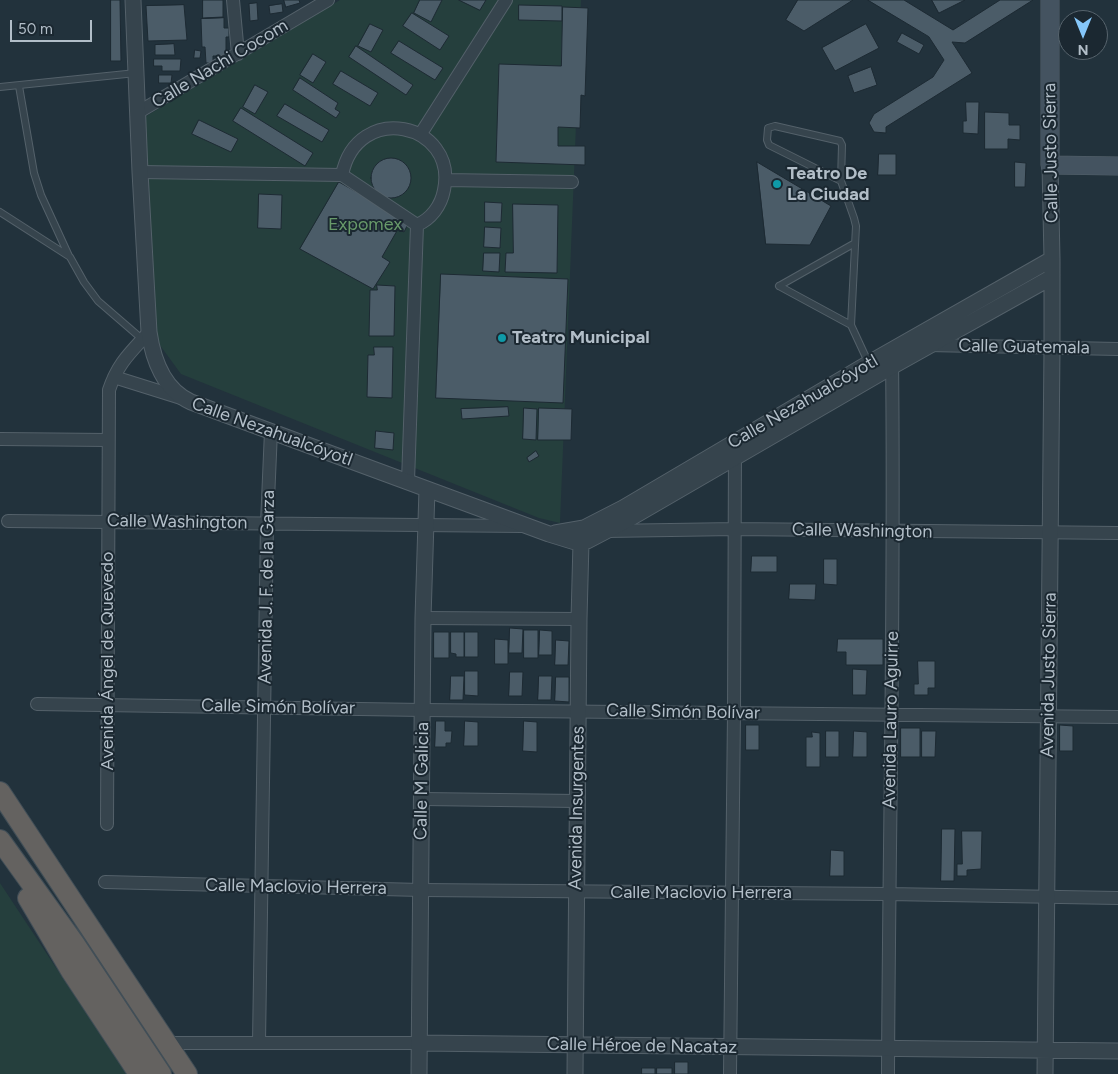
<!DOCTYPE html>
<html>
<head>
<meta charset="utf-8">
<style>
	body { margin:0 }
	#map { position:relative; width:1118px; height:1074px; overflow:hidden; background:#22323c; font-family:Figtree,sans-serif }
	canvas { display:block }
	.north { position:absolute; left:1058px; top:10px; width:50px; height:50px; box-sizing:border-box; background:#1b2831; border:1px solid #57646d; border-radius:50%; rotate:180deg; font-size:14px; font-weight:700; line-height:20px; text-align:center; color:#b2bec8 }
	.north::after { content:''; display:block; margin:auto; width:18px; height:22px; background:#85c7fa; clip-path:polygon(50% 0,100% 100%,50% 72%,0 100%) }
	.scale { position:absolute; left:10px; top:20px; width:82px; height:22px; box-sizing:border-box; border:2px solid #b2bec8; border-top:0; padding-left:6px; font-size:15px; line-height:18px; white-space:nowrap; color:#b2bec8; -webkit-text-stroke:4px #1b2831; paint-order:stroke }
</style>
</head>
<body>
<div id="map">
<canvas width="1118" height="1074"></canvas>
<div class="north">N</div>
<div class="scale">50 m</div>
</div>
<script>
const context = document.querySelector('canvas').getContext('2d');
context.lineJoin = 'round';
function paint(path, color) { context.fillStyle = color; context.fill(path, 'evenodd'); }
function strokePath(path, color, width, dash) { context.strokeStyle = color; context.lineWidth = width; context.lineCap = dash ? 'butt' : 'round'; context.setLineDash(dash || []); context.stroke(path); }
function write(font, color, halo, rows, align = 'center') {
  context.font = font + ' Figtree,sans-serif'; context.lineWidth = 4; context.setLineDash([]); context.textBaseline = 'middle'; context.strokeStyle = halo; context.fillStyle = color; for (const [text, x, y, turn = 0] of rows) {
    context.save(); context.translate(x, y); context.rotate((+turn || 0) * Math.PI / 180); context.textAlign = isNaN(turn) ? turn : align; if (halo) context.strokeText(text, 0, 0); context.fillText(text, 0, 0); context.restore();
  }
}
paint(new Path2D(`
	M340 0H581L560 523 539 518 181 374 151 333 138 121Z
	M0 883 113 1054 126 1074H0Z`), '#253f3d');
const building = new Path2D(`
	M111 0H120L121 61H111Z
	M203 0H223V17L203 18Z
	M284 0H299L300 3 286 7Z
	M420 0H442L431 22 414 13Z
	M459 0H486L480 10Z
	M798 0H853L804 31 786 20Z
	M868 0H904L953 30 1000 0H1033L965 43 952 42 972 73 886 127V133L874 132 869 123 874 114 933 77 944 60 929 37Z
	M932 0H965L939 13Z
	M257 3 258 20 250 21 249 4Z
	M282 4 283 12 270 14 269 6Z
	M184 5 187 40 148 41 146 6Z
	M519 5 562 6V21L519 20Z
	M563 7 588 8 585 96 581 95 580 128 558 127V146H585V165L496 162 499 64 561 66Z
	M412 13 449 36 440 50 403 26Z
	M224 18V28H229V37H226V56H213V63H206L205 47H202L201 19Z
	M370 24 383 30 371 52 358 46Z
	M866 24 879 48 835 71 822 48Z
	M902 33 924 45 919 54 897 42Z
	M399 41 443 68 435 80 391 53Z
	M174 44 175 55H155V45Z
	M356 46 413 85 406 95 349 57Z
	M195 50 201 51 200 58H194Z
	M313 54 326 62 313 83 300 75Z
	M154 59H181L180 71H162V66H154Z
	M871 67 877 85 854 93 848 76Z
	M341 71 378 93 370 106 333 84Z
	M159 75H172L171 83H159Z
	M300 78 338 103 335 109 340 112 336 118 293 90Z
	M255 85 268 92 255 114 243 107Z
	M966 102H979L978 134 963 133V121H966Z
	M285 104 329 130 322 142 277 116Z
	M241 108 313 153 305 166 233 121Z
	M985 112 1009 113V125H1020V140L1008 139V149H985Z
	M199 120 238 139 231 152 192 134Z
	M879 154H896V175H878Z
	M371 178a20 20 0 1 1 40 0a20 20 0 1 1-40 0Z
	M757 162 831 206 810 245 766 244Z
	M1015 162 1026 163 1025 187H1015Z
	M339 182 409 222 404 232 398 229 382 257 390 262 373 289 300 249Z
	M259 194 282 195 281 229 258 228Z
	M485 202 502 203 501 222H485Z
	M513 204 558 205 557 273 505 272 506 253H513Z
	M485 227 501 228 500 248 484 247Z
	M484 253H500L499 272 483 271Z
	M441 274 568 279 563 403 436 398Z
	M377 285 395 286 394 336H369L370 290H377Z
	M374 347H393L392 398 367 397 368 355H374Z
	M508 407 509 416 462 419 461 409Z
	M524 408 537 409 536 440 523 439Z
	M539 408 572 409 571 440H538Z
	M376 431 394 433 393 450 375 448Z
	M536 451 539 456 529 462 527 458Z
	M752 556H777V572H751Z
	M824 559H837V585L824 584Z
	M790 584H816L815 600 789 599Z
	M510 628 523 629 522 653H509Z
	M524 630H538V658H524Z
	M540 630 552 631V655H539Z
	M434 632H449V658H434Z
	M451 632H464V657H456V654L451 653Z
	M465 632H478V657H465Z
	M495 639 508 640V664H495Z
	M838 639H883V665H846V652H837Z
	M556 640 569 641 568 665H555Z
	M918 661H935V688H928V695H914V684H918Z
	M853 669 867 670 866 695H853Z
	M465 671H478V696L465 695Z
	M510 672H523L522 696H509Z
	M451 676H464L463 700H450Z
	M539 676H552L551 700H538Z
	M556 677H569V702L555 701Z
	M436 721H445V731H452L451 743H446V747H435Z
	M465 721 478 722V746H464Z
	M524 721 537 722V752L523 751Z
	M746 725H759V750H746Z
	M1060 725 1073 726V751H1060Z
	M901 728H920V757H901Z
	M826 731H839V757H826Z
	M854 731 867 732V757H853Z
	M922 731H936L935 757H922Z
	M812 732 820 733V767H806V737H812Z
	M942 829H955L954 881H941Z
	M962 831H982L981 869 967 870V876H957V864H962Z
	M831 850 844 851V876H830Z
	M675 1062H688V1074H675Z
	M642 1068H655V1074H642Z
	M657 1068H672V1074H657Z`);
paint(building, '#4b5c68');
strokePath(building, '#1d2a33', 1);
const service = new Path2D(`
	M19 86 34 173 41 195 69 256
	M0 87 136 73
	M841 181 769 145 767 140 768 128 775 126 840 141 842 145 841 181 854 218 856 226 851 325 869 364
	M0 212 70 257 84 282 98 301 142 339
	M779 286 855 243
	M779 286 851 325`);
const minor = new Path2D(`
	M233 0 238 54
	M137 113 328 0
	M420 135 506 0
	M140 172 342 175 417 225C431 219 441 206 444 190 458 123 357 100 342 175
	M446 180 572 182
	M928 345 1118 349
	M114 377 181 398
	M0 439 108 440
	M408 481 417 225
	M8 521 522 526
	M606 531 735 529 1118 533
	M423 618 579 619
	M37 704 423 710 1118 717
	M423 799 577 801
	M107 824 109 390C118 363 130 353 149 332
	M105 882 421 890 888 894 1118 898
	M259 1042 267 523 271 431
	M167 1043H419
	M730 1074 734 713 735 449
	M888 1074C889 836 895 597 892 359`);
const tertiary = new Path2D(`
	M133 0 140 172 149 332C153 359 164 390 191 402L549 534 575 542 587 541 629 519 893 366 1052 277
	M555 533 584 528 623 508 869 363 1052 259
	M419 1043 1118 1051
	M419 1074 423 618 427 489
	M575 1074 579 619 581 542
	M1045 1074 1052 348V259L1050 165`);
const secondary = new Path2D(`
	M1050 0V165L1118 166`);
const trunk = new Path2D(`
	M0 792 187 1074
	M0 840 74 943 161 1074
	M28 898 71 971 139 1074`);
strokePath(service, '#54616a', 8);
strokePath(minor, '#54616a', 14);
strokePath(tertiary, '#54616a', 17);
strokePath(secondary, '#54616a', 19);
strokePath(trunk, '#414e57', 22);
strokePath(service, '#36444d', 6);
strokePath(minor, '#36444d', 12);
strokePath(tertiary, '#36444d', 15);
strokePath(secondary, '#445360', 18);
strokePath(trunk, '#646260', 20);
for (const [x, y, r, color] of [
	[777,184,5,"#0f9aa8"],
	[502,338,5,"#0f9aa8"]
]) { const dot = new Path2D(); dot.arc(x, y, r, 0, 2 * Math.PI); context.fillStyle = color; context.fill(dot); strokePath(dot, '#1b2831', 2); }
write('18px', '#b2bec8', '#1b2831', [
	["Calle Nachi Cocom",220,64,-31],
	["Calle Justo Sierra",1051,153,-91],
	["Calle Guatemala",1024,347,1],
	["Calle Nezahualcóyotl",803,402,-30],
	["Calle Nezahualcóyotl",272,432,20],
	["Calle Washington",177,522,1],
	["Calle Washington",862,531,1],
	["Avenida J. F. de la Garza",267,587,-89],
	["Avenida Ángel de Quevedo",108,661,-90],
	["Avenida Justo Sierra",1049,675,-89],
	["Calle Simón Bolívar",278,707,1],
	["Calle Simón Bolívar",683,712,1],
	["Avenida Lauro Aguirre",891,720,-89],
	["Calle M Galicia",422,781,-89],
	["Avenida Insurgentes",577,808,-89],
	["Calle Maclovio Herrera",296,887,1],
	["Calle Maclovio Herrera",701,893],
	["Calle Héroe de Nacataz",642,1046,1]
]);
write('bold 18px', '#b2bec8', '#1b2831', [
	["Teatro De",787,174],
	["La Ciudad",787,195],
	["Teatro Municipal",512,338]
], 'left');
write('18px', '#689a6a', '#1b2831', [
	["Expomex",365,225]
]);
</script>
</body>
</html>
